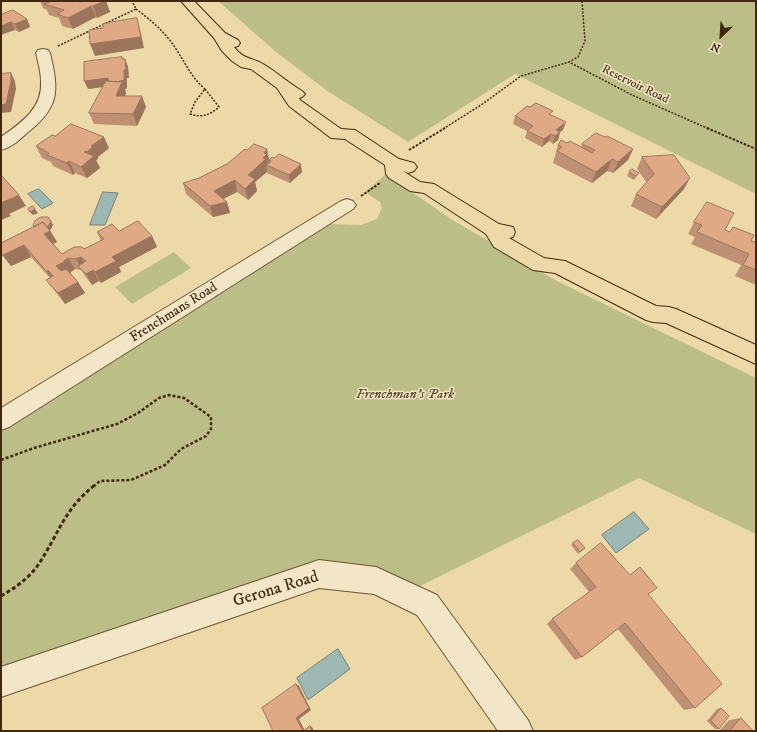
<!DOCTYPE html>
<html>
<head>
<meta charset="utf-8">
<style>
	body { margin:0 }
	#map { position:relative; width:757px; height:732px; overflow:hidden; background:#edd9a8; font-family:"IM FELL DW Pica",serif }
	canvas { display:block }
	.frame { position:absolute; inset:0; border:2px solid #432811; pointer-events:none }
	.north { position:absolute; left:701px; top:16px; width:40px; height:40px; -webkit-text-stroke:3px #f3e6c6; paint-order:stroke; rotate:205deg; font-size:11px; font-weight:700; line-height:16px; text-align:center; color:#432811 }
	.north::after { content:''; display:block; margin:auto; width:14px; height:18px; background:#432811; clip-path:polygon(50% 0,100% 100%,50% 72%,0 100%) }
</style>
</head>
<body>
<div id="map">
<canvas width="757" height="732"></canvas>
<div class="frame"></div>
<div class="north">N</div>
</div>
<script>
const context = document.querySelector('canvas').getContext('2d');
context.lineJoin = 'round';
function paint(path, color) { context.fillStyle = color; context.fill(path, 'evenodd'); }
function strokePath(path, color, width, dash) { context.strokeStyle = color; context.lineWidth = width; context.lineCap = dash ? 'butt' : 'round'; context.setLineDash(dash || []); context.stroke(path); }
function write(font, color, halo, rows, align = 'center') {
  context.font = font + ' "IM FELL DW Pica",serif'; context.lineWidth = 3; context.setLineDash([]); context.textBaseline = 'middle'; context.strokeStyle = halo; context.fillStyle = color; for (const [text, x, y, turn = 0] of rows) {
    context.save(); context.translate(x, y); context.rotate((+turn || 0) * Math.PI / 180); context.textAlign = isNaN(turn) ? turn : align; if (halo) context.strokeText(text, 0, 0); context.fillText(text, 0, 0); context.restore();
  }
}
paint(new Path2D(`
	M218 1H756V194L515 74 408 142 329 92 276 52Z
	M386 174 451 219 557 281 756 378V534L639 478 414 589 317 568 130 623 1 668V432L328 224 361 225 377 219 382 208 380 202 365 192Z
	M174 252 191 268 132 304 115 287Z`), '#bbbe86');
const water = new Path2D(`
	M39 189 53 203 42 209 28 194Z
	M103 192 118 193 105 225H90Z
	M634 512 649 529 616 553 602 535Z
	M338 649 350 669 308 700 297 678Z`);
paint(water, '#9db8b3');
strokePath(water, '#797e72', 1);
const street = new Path2D(`
	M43 49 48 50 50 53C59 91 60 107 27 133 19 140 11 148 1 150V137C21 123 43 108 41 81 41 72 38 62 36 53L38 50Z
	M347 199 353 201 356 205 353 209 9 427 1 430V408L341 201Z
	M319 560 376 567 437 595 528 720 533 731H498L417 615 374 594 319 588 1 697V667Z`);
const primary = new Path2D(`
	M181 1H194L225 33 238 40 240 43 238 46 234 47C244 60 251 57 263 64 277 72 288 83 302 91L305 94 302 97 299 98 300 100 341 129 355 130 399 159 414 163 417 167 414 171 408 173 403 171 420 182 434 184 499 224 513 227 515 232 513 237 509 238 544 258 565 261 656 306 669 307 676 309 756 345V364L666 323 653 322 646 320 555 273 533 270 494 247 486 234 424 193 410 191 389 178 386 174 385 165 345 139 331 138 289 106 277 88 262 77 251 69 241 67 232 61 222 51 214 38Z`);
strokePath(street, '#6e5437', 2);
strokePath(primary, '#432811', 2);
strokePath(new Path2D(`
	M582 1 585 41 578 57 569 62 632 95 709 129
	M136 9C151 20 166 33 176 49 186 64 191 77 205 89
	M58 46 136 9 132 1
	M205 89 219 107C210 115 202 118 190 114L195 102Z
	M443 129 481 105 521 76 569 62`), '#432811', 1.5, [2, 1.5]);
strokePath(new Path2D(`
	M707 128 756 149
	M409 150 445 128
	M361 196 380 183`), '#432811', 2, [2.5, 1.5]);
strokePath(new Path2D(`
	M1 460 34 448 117 424 138 413 159 398 169 395 184 398 211 417V429L206 436 181 449 165 465 131 480 100 481 94 486`), '#432811', 2.5, [3, 2]);
strokePath(new Path2D(`
	M1 596C15 588 29 578 38 565 59 534 63 510 95 485`), '#432811', 3, [4, 2.5]);
paint(street, '#f3e6c6');
paint(primary, '#edd9a8');
paint(new Path2D(`
	M40 1H78L80 2 106 1 110 12 97 18 96 17 73 29 62 26 59 18 49 15 47 10 43 8Z
	M1 15 27 19 30 27 19 32 15 30Z
	M122 57 123 59H125L128 67 129 78H127V88L125 89 126 93 125 96 146 107 137 126 94 124 89 113 103 87 88 89Z
	M551 115 563 130 560 132 558 140 553 144 549 141 542 147 525 138 527 131 513 124 515 116Z
	M55 136 109 148 98 157V159L96 160 100 168 87 178 75 173 73 175 53 166 51 162 42 158 36 146Z
	M605 137 633 149 628 160 613 173 607 171 592 183 553 163 558 145 567 143 581 147 582 144Z
	M267 149 269 159 302 172 290 183 267 173V172L255 182 257 191 248 200 237 192 223 199 227 202 230 213 213 217 186 194 183 183 199 178 227 164 247 150Z
	M642 157 684 189 656 219 631 206 636 194 647 183 637 169Z
	M629 172 639 173 637 176 634 180 627 176Z
	M51 221 53 225 51 229 50 230 57 242 53 244 62 254 84 249 101 241 97 232 119 231 152 236 157 247 119 267 121 272 101 283 99 281 92 285 85 276 81 270 75 269 71 272V273H70L78 282 85 293 65 304 54 290 46 280 50 278 31 257 11 266 1 254V243Z
	M694 222 756 242V285L735 276 741 265 691 244 695 237 688 234Z
	M573 543 585 548 578 554 571 545Z
	M576 563 630 575 648 594 695 708 684 710 618 629 582 657 575 660 547 624 552 619 589 592 570 569Z
	M721 708 719 729H715L707 721 717 709Z
	M741 718 753 731H719L729 720Z`), '#bf9172');
paint(new Path2D(`
	M106 1 110 12 97 18 93 6Z
	M91 6 96 17 73 29 68 18Z
	M137 18 140 30 144 48 95 56 90 44Z
	M27 19 30 27 19 32 15 24Z
	M11 22 15 30 1 35V26Z
	M125 59 128 67 129 78H127V88L125 89 126 93 120 107 109 86 88 89 84 81Z
	M11 73 15 81 16 89 11 112 1 113V105Z
	M142 96 146 107 137 126 133 114Z
	M566 122 563 130 560 132 558 140 553 144 555 136 556 130Z
	M551 134 549 141 542 147 544 139Z
	M104 137 109 148 98 157V159L96 160 100 168 87 178 81 167 84 152Z
	M267 149 269 160 268 162 269 166 266 165 267 172 255 182 257 191 248 200 245 189 248 175 263 158 264 153Z
	M633 149 628 160 613 173 618 162Z
	M612 159 607 171 592 183 596 172Z
	M69 161 75 173 73 175 67 163Z
	M301 164 302 172 290 183 289 175Z
	M690 178 684 189 656 219 662 207Z
	M235 180 237 192 221 200 214 191Z
	M19 195 26 206 9 214 11 216 1 220V203Z
	M227 202 230 213 213 217 210 206Z
	M35 209 38 213 33 215 30 212Z
	M51 221 53 225 51 229 45 233 43 229Z
	M50 231 57 242 51 245 44 234Z
	M152 236 157 247 119 267 121 272 101 283 95 272 112 257Z
	M24 245 31 257 11 266 3 255Z
	M81 257 88 268 83 270 76 259Z
	M68 258 75 269 71 272V273L63 277 56 266 64 261Z
	M48 270 55 281 54 282 47 272Z
	M93 270 99 281 92 285 86 274Z
	M78 282 85 293 65 304 58 293Z
	M296 684 299 686 311 710 299 719 305 731H303L296 718Z
	M310 726 312 727 314 731H312Z`), '#9b765c');
const building = new Path2D(`
	M47 1H77L80 2 82 1H105L93 6H91L68 18 57 14 64 10 44 4 49 2Z
	M13 10 27 19 15 24 11 22 1 26V15Z
	M137 18 141 37 90 44 89 30 103 28V24Z
	M122 57V59H125L126 70H124V80L117 82 108 81V78L84 81V62Z
	M11 73V81L6 104 1 105V74Z
	M106 81 122 82 116 96H142L133 114 89 113Z
	M536 103 553 111 549 114 566 122 556 130 560 132 555 136 551 134 544 139 527 131 533 126 515 116 527 106 530 107Z
	M71 124 104 137 91 146 93 147 88 151 84 152 94 156 81 167 69 161 67 163 47 155 49 153 36 146 52 135 55 136Z
	M596 133 605 137 607 136 633 149 618 162 612 159 596 172 557 151 562 147 558 145 561 140 567 143 570 141 592 153 595 150 582 144Z
	M254 144 267 149 264 153 267 154 263 158 266 159 248 175 255 179 245 189 235 180 214 191 227 202 210 206 183 183 199 178 227 164 245 149 247 150Z
	M279 154 301 164 289 175 266 165 271 161 269 160 272 157 274 158Z
	M674 155 690 178 662 207 636 194 654 174 642 157Z
	M632 169 639 173 636 176 629 172Z
	M1 175 19 195 1 203 3 204 1 205Z
	M707 202 734 213 725 230 730 232 733 227 754 235 751 241 756 242V270L743 265 749 254 697 232 702 225 694 222Z
	M33 206 35 209 30 212 28 209Z
	M41 217H48L51 221 49 225 47 227 43 222 34 227 33 225 35 221Z
	M138 221 152 236 112 257 116 261 95 272 93 270 86 274 78 266 86 261 81 257 76 259 68 258 64 261V262L56 266 61 271 66 269 78 282 58 293 46 280 53 276 48 270 47 272 24 245 3 255 1 253V243L43 222 50 231 44 234 62 254 74 247H82L84 249 104 239 97 232 112 224 119 231Z
	M578 540 585 548 580 552 573 543Z
	M601 543 630 575 640 567 657 588 648 594 722 684 695 708 625 623 582 657 552 619 596 587 576 563Z
	M296 684 309 708 296 718 303 731H273L262 708Z
	M721 708 729 716 719 729 711 721Z
	M741 718 753 731H730Z
	M310 726 312 731H304Z`);
paint(building, '#dea984');
strokePath(building, '#9b765c', 1);
write('12px', '#432811', '#f3e6c6', [
	["Reservoir Road",635,85,26]
]);
write('14px', '#432811', '#f3e6c6', [
	["Frenchmans Road",174,313,-32]
]);
write('italic 14px', '#5b4628', '#f3e6c6', [
	["Frenchman's Park",405,395]
]);
write('17px', '#432811', '#f3e6c6', [
	["Gerona Road",276,590,-17]
]);
</script>
</body>
</html>
